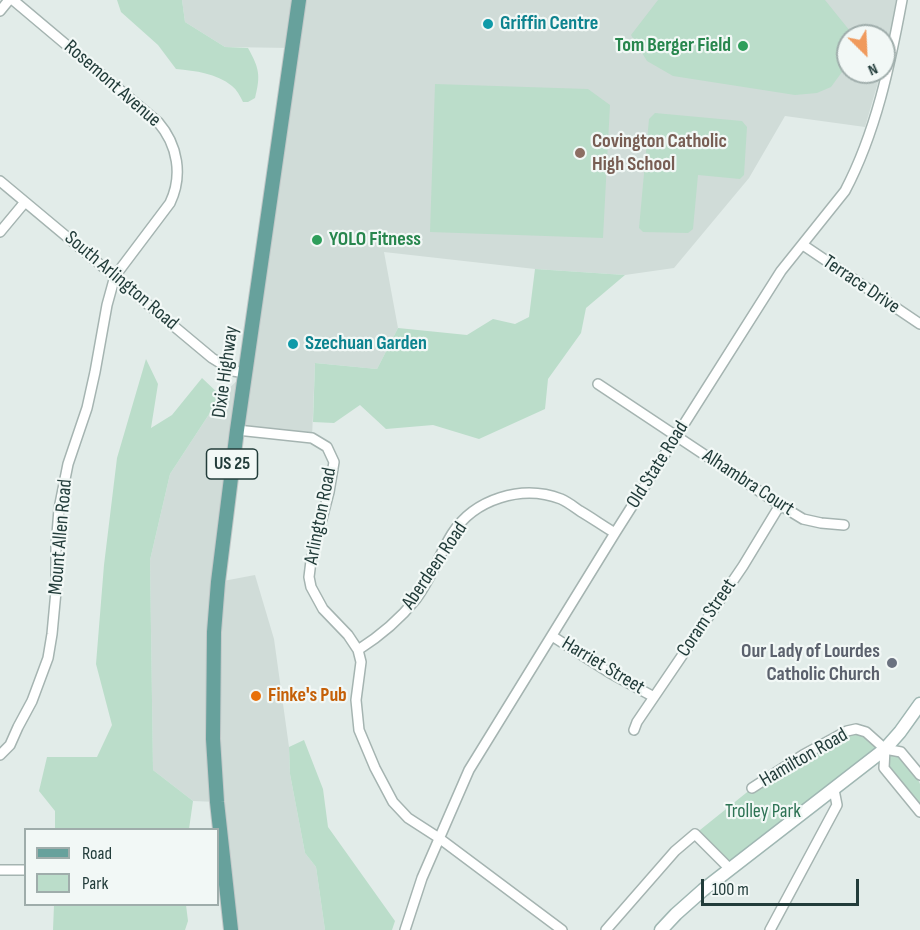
<!DOCTYPE html>
<html>
<head>
<meta charset="utf-8">
<style>
	body { margin:0 }
	#map { position:relative; width:920px; height:930px; overflow:hidden; background:#e2ece9; font-family:"Sofia Sans Condensed",sans-serif }
	canvas { display:block }
	.legend { position:absolute; left:24px; top:828px; width:195px; height:78px; box-sizing:border-box; background:#f2f8f6; border:2px solid #9fadab; margin:0; padding:8px 10px; list-style:none; font-size:18px; color:#223c3a }
	.legend li { display:flex; align-items:center; gap:12px; height:30px }
	.legend b { width:30px; border:2px solid #9fadab }
	.north { position:absolute; left:836px; top:24px; width:60px; height:60px; box-sizing:border-box; background:#f2f8f6; border:2px solid #9fadab; border-radius:50%; rotate:156deg; font-size:16px; font-weight:700; line-height:24px; text-align:center; color:#223c3a }
	.north::after { content:''; display:block; margin:auto; width:21px; height:27px; background:#f09a5c; clip-path:polygon(50% 0,100% 100%,50% 72%,0 100%) }
	.scale { position:absolute; left:701px; top:879px; width:158px; height:27px; box-sizing:border-box; border:3px solid #223c3a; border-top:0; padding-left:8px; font-size:18px; line-height:21px; white-space:nowrap; color:#223c3a; -webkit-text-stroke:4px #f2f8f6; paint-order:stroke }
</style>
</head>
<body>
<div id="map">
<canvas width="920" height="930"></canvas>
<ul class="legend">
<li><b style="height:8px;background:#67a19c"></b>Road</li>
<li><b style="height:16px;background:#bbddca"></b>Park</li>
</ul>
<div class="north">N</div>
<div class="scale">100 m</div>
</div>
<script>
const context = document.querySelector('canvas').getContext('2d');
context.lineJoin = 'round';
function paint(path, color) { context.fillStyle = color; context.fill(path, 'evenodd'); }
function strokePath(path, color, width, dash) { context.strokeStyle = color; context.lineWidth = width; context.lineCap = dash ? 'butt' : 'round'; context.setLineDash(dash || []); context.stroke(path); }
function write(font, color, halo, rows, align = 'center') {
  context.font = font + ' "Sofia Sans Condensed",sans-serif'; context.lineWidth = 4.5; context.setLineDash([]); context.textBaseline = 'middle'; context.strokeStyle = halo; context.fillStyle = color; for (const [text, x, y, turn = 0] of rows) {
    context.save(); context.translate(x, y); context.rotate((+turn || 0) * Math.PI / 180); context.textAlign = isNaN(turn) ? turn : align; if (halo) context.strokeText(text, 0, 0); context.fillText(text, 0, 0); context.restore();
  }
}
paint(new Path2D(`
	M182 0H896L891 30 884 60V36H848V72H881L865 127 785 116 749 178 674 268 625 275 535 269 384 252 398 328 377 369 315 363 312 438 237 430 218 582 255 575 274 639 289 747 290 774 305 853 316 867 325 930H231L217 802 193 801 153 770 150 560 170 474 221 396 245 373 291 48 225 47 185 22Z`), '#d0dcd8');
paint(new Path2D(`
	M117 0H182L185 22 225 47 248 48C259 68 261 75 255 98L248 102H243C240 96 237 90 232 86 216 73 196 71 176 69L158 45 121 12Z
	M658 0H825L854 36H848V56L842 72 831 87 817 93 795 95 673 76 647 61 631 35Z
	M435 84 588 89 610 105 603 238 430 232Z
	M655 113 742 121 747 127 744 175 740 179 698 175 693 229 688 233 643 232 639 228 649 119Z
	M535 269 625 275 586 308 581 333 548 379 545 409 479 439 433 425 386 429 360 405 334 423 313 422 315 363 377 369 398 328 467 335 493 319 515 324 529 317Z
	M146 359 158 384 151 428 172 415 202 378 221 396 170 474 150 560 153 770 193 801 189 829H55V811L39 791 47 757H97L112 725 96 664 104 565 117 458Z
	M856 729 885 749 730 869 695 834 756 785Z
	M304 740 323 789 328 827 395 921 392 930H325L316 867 305 853 290 774 289 747Z
	M893 754C900 756 918 776 920 784 920 790 920 799 920 805L889 769C886 763 886 758 893 754Z
	M54 905H186L188 921 185 930H53Z`), '#bbddca');
const street = new Path2D(`
	M0 11 9 0
	M0 181 212 358 233 371 245 373
	M0 232 25 202
	M803 245 920 324
	M598 384 780 505 803 519 821 523 844 525
	M237 430 312 438 327 447 334 462 329 492 311 561 309 577 311 587 323 609 348 635 358 650 361 662 356 700 359 730 375 768 393 802 408 818 439 838 562 930
	M552 636 610 673 654 697
	M358 650C380 636 400 619 416 599 431 579 439 555 452 534 474 499 522 484 561 499 568 502 574 507 580 511 592 518 603 526 615 533
	M634 730 637 722 743 566 780 505
	M885 749 884 768 920 812
	M885 749 901 752 920 775
	M0 755 10 745 18 727 32 701 48 658 52 634 56 591V547L59 509 68 464 87 408 95 372 107 305 115 276 170 203C183 176 178 145 158 122L13 0
	M752 788 803 755 847 731 856 729 866 732 885 749
	M0 870H26
	M405 930 422 878 469 770 615 533 781 271 845 191C876 132 890 65 902 0
	M606 930 675 851 695 834 730 869
	M770 930 837 805 834 790`);
const secondary = new Path2D(`
	M661 930 676 914 703 890 885 749 900 732 920 704`);
const primary = new Path2D(`
	M231 930 217 802 213 739 214 632 218 582 237 430 299 0`);
strokePath(street, '#a5b4b1', 12);
strokePath(secondary, '#a0b7b3', 15);
strokePath(primary, '#c1c8c8', 16);
strokePath(street, '#fff', 9);
strokePath(secondary, '#fff', 12);
strokePath(primary, '#67a19c', 14);
for (const [x, y, r, color] of [
	[488,24,6,"#0f9aa8"],
	[743,46,6,"#2e9e5b"],
	[580,153,6,"#8d6e63"],
	[317,240,6,"#2e9e5b"],
	[293,344,6,"#0f9aa8"],
	[892,663,6,"#6b7280"],
	[256,696,6,"#e8710a"]
]) { const dot = new Path2D(); dot.arc(x, y, r, 0, 2 * Math.PI); context.fillStyle = color; context.fill(dot); strokePath(dot, '#f2f8f6', 2); }
for (const [x, y, w] of [
	[232,464,51]
]) { const box = new Path2D(); box.roundRect(x - w / 2, y - 15, w, 30, 4.5); context.fillStyle = '#f2f8f6'; context.fill(box); strokePath(box, '#223c3a', 1.5); }
write('bold 18px', '#223c3a', null, [
	["US 25",232,464]
]);
write('bold 20px', '#0d838f', '#f2f8f6', [
	["Griffin Centre",500,24],
	["Szechuan Garden",305,344]
], 'left');
write('bold 20px', '#27864d', '#f2f8f6', [
	["Tom Berger Field",731,46],
	["YOLO Fitness",329,240,"left"]
], 'right');
write('20px', '#223c3a', '#f2f8f6', [
	["Rosemont Avenue",112,84,41],
	["South Arlington Road",121,281,40],
	["Terrace Drive",861,285,34],
	["Dixie Highway",226,372,-82],
	["Old State Road",658,465,-58],
	["Alhambra Court",748,483,33],
	["Arlington Road",321,516,-79],
	["Mount Allen Road",61,537,-85],
	["Aberdeen Road",435,566,-56],
	["Coram Street",707,618,-56],
	["Harriet Street",603,666,31],
	["Hamilton Road",804,758,-30]
]);
write('bold 20px', '#785e54', '#f2f8f6', [
	["Covington Catholic",592,142],
	["High School",592,165]
], 'left');
write('bold 20px', '#5b616d', '#f2f8f6', [
	["Our Lady of Lourdes",880,652],
	["Catholic Church",880,675]
], 'right');
write('bold 20px', '#c56008', '#f2f8f6', [
	["Finke's Pub",268,696]
], 'left');
write('20px', '#2d7354', '#f2f8f6', [
	["Trolley Park",763,812]
]);
</script>
</body>
</html>
